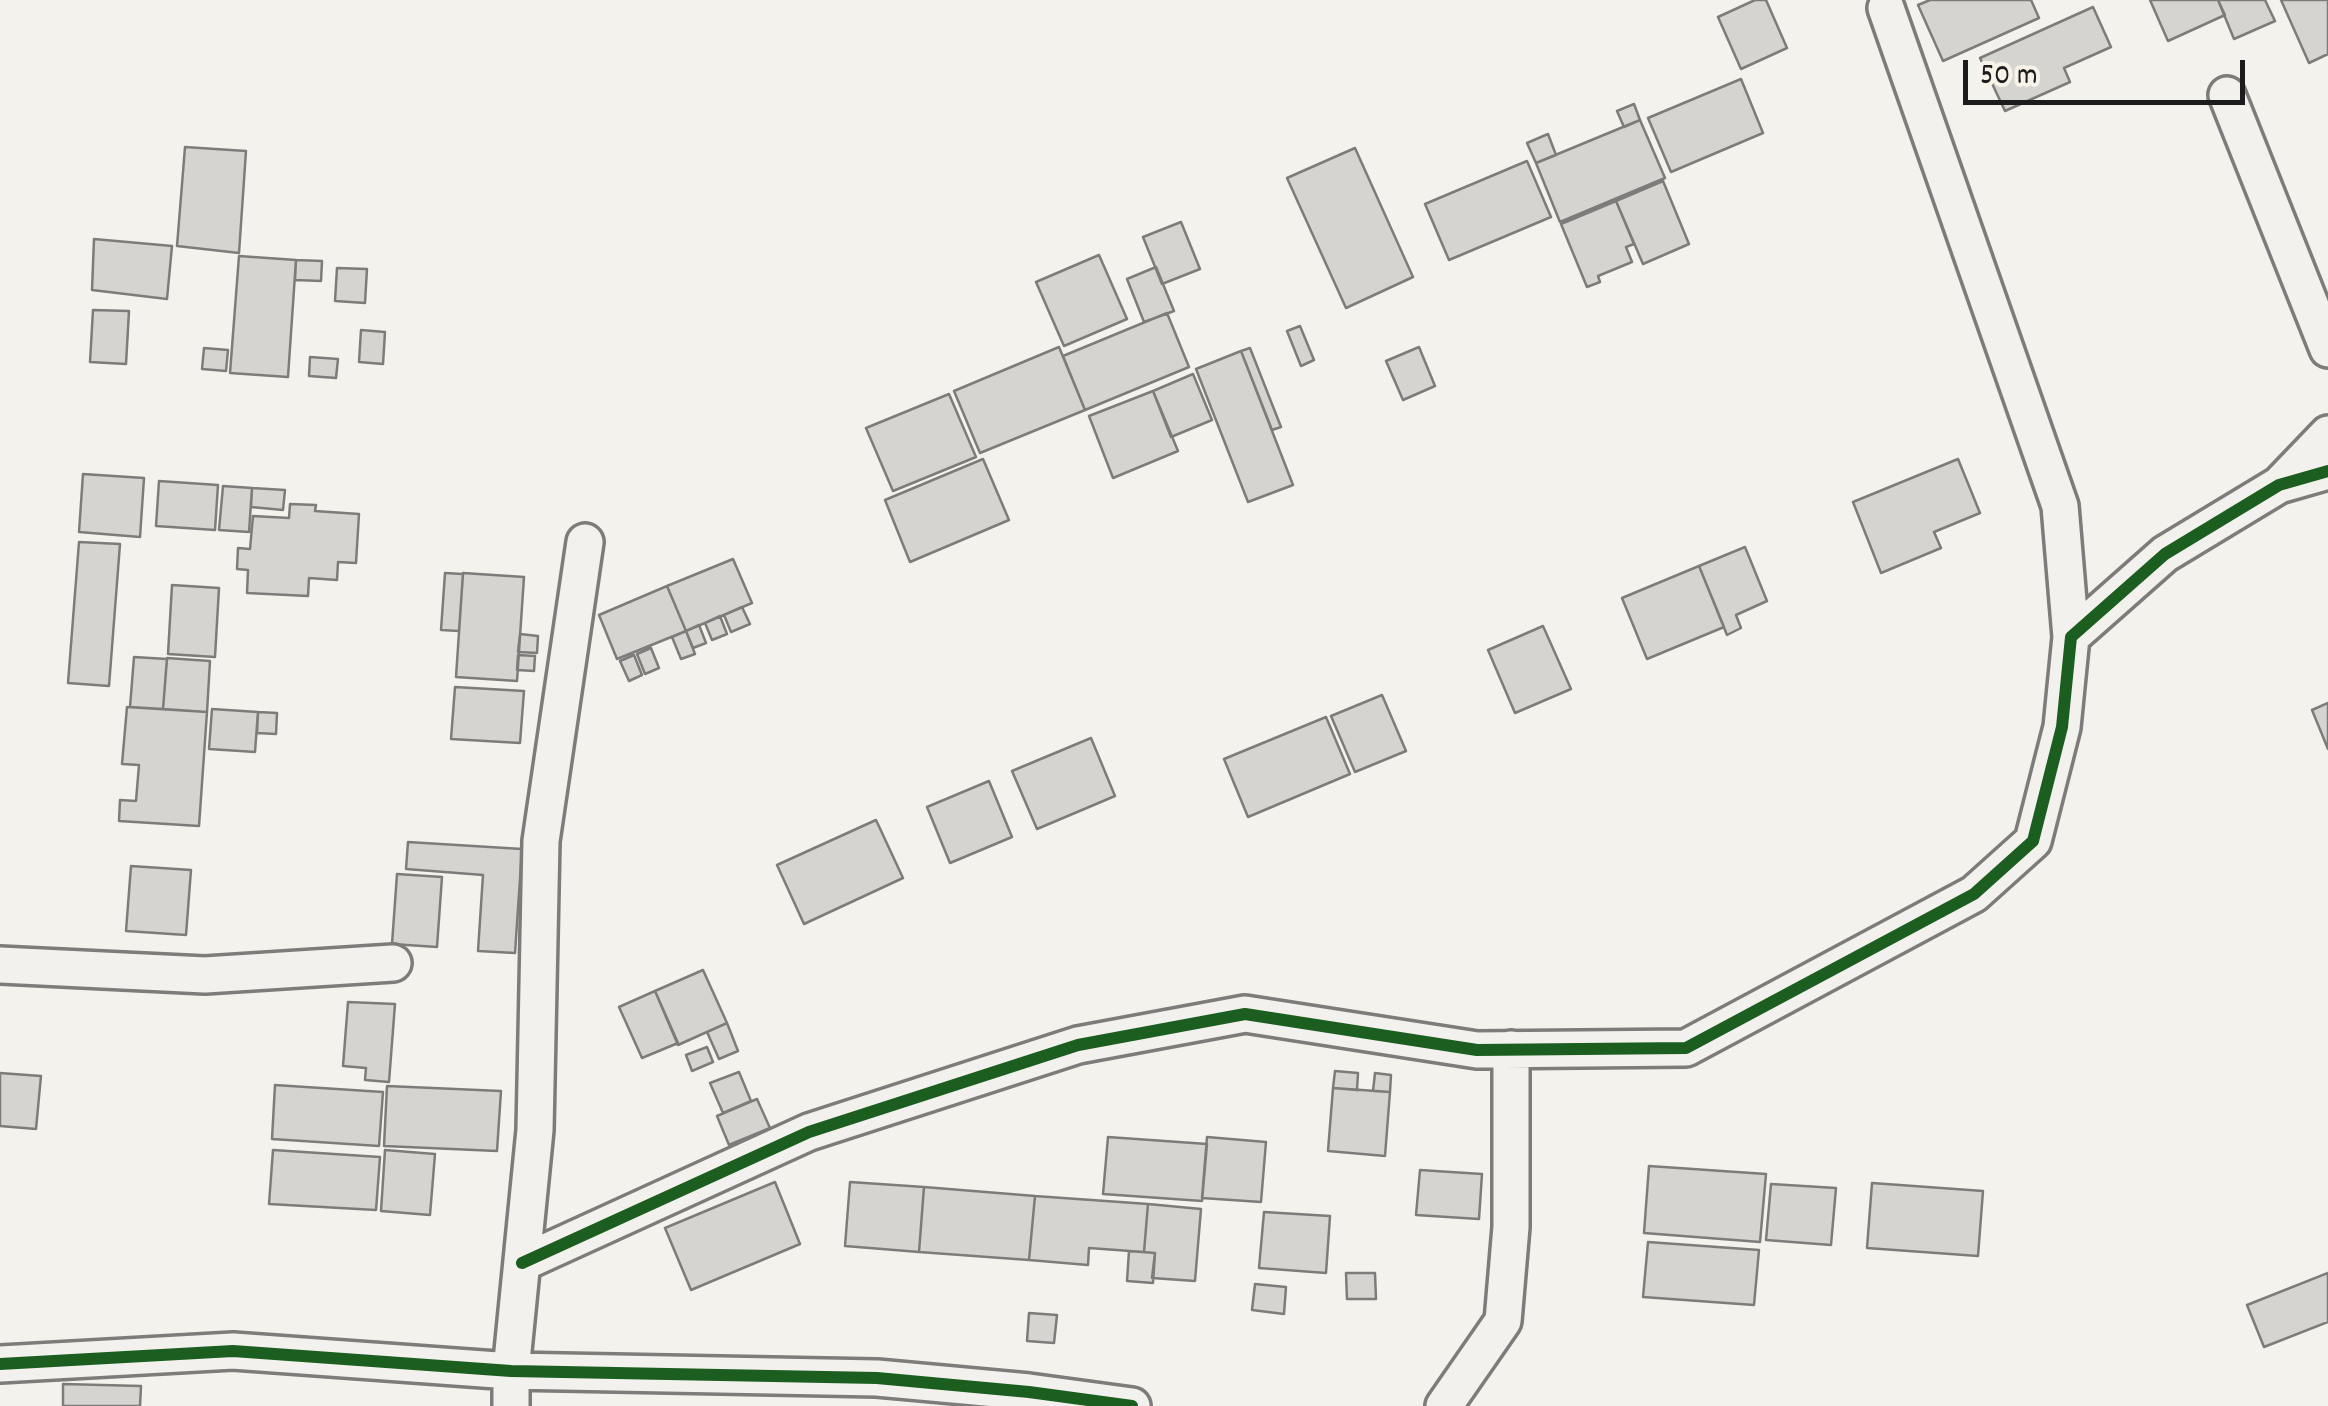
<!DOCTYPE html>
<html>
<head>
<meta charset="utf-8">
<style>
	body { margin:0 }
	#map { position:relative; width:2328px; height:1406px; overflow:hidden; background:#f4f2ec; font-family:Dekko,sans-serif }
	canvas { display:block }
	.scale { position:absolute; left:1963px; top:60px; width:282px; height:45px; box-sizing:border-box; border:5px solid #1c1c1c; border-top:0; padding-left:12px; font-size:30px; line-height:35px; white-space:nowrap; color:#1c1c1c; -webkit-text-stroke:8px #f7f3e8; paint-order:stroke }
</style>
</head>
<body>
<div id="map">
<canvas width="2328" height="1406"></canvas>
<div class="scale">50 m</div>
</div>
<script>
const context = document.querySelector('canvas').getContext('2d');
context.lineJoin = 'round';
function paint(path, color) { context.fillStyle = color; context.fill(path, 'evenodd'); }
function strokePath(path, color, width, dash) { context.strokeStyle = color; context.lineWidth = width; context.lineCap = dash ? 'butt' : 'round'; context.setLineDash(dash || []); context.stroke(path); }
const building = new Path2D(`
	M1755 0H1766L1787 48 1741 69 1718 17Z
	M1930 0H2031L2039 18 1943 61 1918 5Z
	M2150 0H2218L2225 15 2168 41Z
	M2218 0H2265L2275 21 2234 39Z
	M2281 0H2328V54L2309 63Z
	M2093 7 2111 47 2064 68 2070 82 2005 111 1980 58Z
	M1741 79 1763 133 1671 172 1648 118Z
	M1634 104 1640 120 1624 127 1617 111Z
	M1640 120 1665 178 1560 222 1536 163Z
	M1548 134 1556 155 1536 163 1527 143Z
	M185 147 246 151 239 253 177 246Z
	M1355 148 1413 277 1346 308 1287 178Z
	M1527 161 1551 217 1449 260 1425 204Z
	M1663 181 1689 244 1643 264 1616 201Z
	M1616 201 1634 244 1626 247 1632 262 1598 276 1600 282 1587 287 1561 224Z
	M1181 222 1200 269 1162 284 1143 237Z
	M94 239 172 246 167 299 92 290Z
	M1099 255 1127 319 1064 346 1036 282Z
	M239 256 296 260 288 377 230 373Z
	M296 260 322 261 321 281 295 280Z
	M1156 267 1174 311 1144 322 1127 279Z
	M337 268 367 269 365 303 335 301Z
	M93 310 129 311 126 364 90 362Z
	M1167 313 1189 367 1085 410 1063 356Z
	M1300 326 1314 360 1301 366 1287 331Z
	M361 330 385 332 383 364 359 362Z
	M1059 347 1085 410 980 453 954 391Z
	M1419 347 1435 386 1403 400 1386 361Z
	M204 348 228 350 226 371 202 369Z
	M1250 348 1281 427 1272 430 1241 351Z
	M1241 351 1293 485 1248 502 1196 369Z
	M310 357 338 359 336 378 309 376Z
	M1193 374 1212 420 1171 437 1153 391Z
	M1153 391 1178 451 1113 478 1089 416Z
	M949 394 976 457 893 491 866 428Z
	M983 459 1009 520 910 562 885 500Z
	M1958 459 1980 513 1934 532 1941 548 1881 573 1853 502Z
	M83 474 144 478 140 537 79 532Z
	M159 481 218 485 215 530 156 526Z
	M223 486 252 488 249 532 219 530Z
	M252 488 285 490 283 510 251 507Z
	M290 504 316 505 315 511 359 514 356 563 338 562 337 580 309 578 308 596 247 593 248 570 237 569 238 548 250 549 253 516 289 518Z
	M79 542 120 544 109 686 68 683Z
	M1745 547 1767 601 1736 615 1741 628 1727 635 1699 566Z
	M733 559 752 603 686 631 667 586Z
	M1699 566 1724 627 1647 659 1622 598Z
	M445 573 463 574 459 631 441 630Z
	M463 573 524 577 517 681 456 677Z
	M172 585 219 588 215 657 168 654Z
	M667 586 686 631 617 659 599 615Z
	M742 607 750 624 731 632 724 615Z
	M720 616 727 634 712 640 705 623Z
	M699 625 706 643 693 648 686 631Z
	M1543 626 1571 689 1515 713 1488 650Z
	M686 631 695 654 681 659 672 637Z
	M520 634 538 636 537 653 518 652Z
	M651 648 659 668 645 674 637 654Z
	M518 655 535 656 534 671 517 670Z
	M634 655 642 675 629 681 620 661Z
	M134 657 167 659 163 709 130 707Z
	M167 658 210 661 207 712 163 709Z
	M455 687 524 691 520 743 451 739Z
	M1382 695 1406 751 1355 772 1331 716Z
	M2328 703V749L2312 710Z
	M127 707 207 712 199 826 119 821 120 800 136 801 139 765 122 764Z
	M212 709 258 712 255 752 209 749Z
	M258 712 277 713 276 734 257 733Z
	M1326 717 1350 774 1248 817 1224 759Z
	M1091 738 1115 796 1037 829 1012 771Z
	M989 781 1012 837 950 863 927 807Z
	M876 820 903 878 804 924 777 865Z
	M408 842 522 849 515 953 478 951 483 875 406 869Z
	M131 866 191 870 186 935 126 931Z
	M397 874 442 877 437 947 392 944Z
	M703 970 727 1023 678 1045 655 991Z
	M655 991 678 1043 642 1058 619 1007Z
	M348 1002 395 1004 389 1082 365 1080 366 1068 343 1066Z
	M727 1023 738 1051 719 1059 707 1032Z
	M707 1047 713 1062 692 1071 686 1055Z
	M1335 1071 1358 1073 1357 1090 1333 1088Z
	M739 1072 751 1101 723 1113 710 1083Z
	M0 1073 41 1076 36 1129 0 1126Z
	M1375 1073 1391 1075 1390 1092 1373 1091Z
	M275 1085 383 1092 379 1146 272 1139Z
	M387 1086 501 1091 497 1151 384 1146Z
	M1333 1088 1390 1092 1385 1156 1328 1151Z
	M757 1099 770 1128 729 1145 717 1116Z
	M1108 1137 1207 1144 1202 1201 1103 1194Z
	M1207 1137 1266 1142 1261 1202 1202 1198Z
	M273 1150 380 1157 376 1210 269 1204Z
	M385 1150 435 1154 430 1215 381 1211Z
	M1649 1166 1766 1174 1760 1242 1644 1233Z
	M1420 1170 1482 1174 1479 1219 1416 1215Z
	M775 1182 800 1244 691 1290 665 1228Z
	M850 1182 924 1187 919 1252 845 1246Z
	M1872 1183 1983 1191 1978 1256 1867 1248Z
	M1771 1184 1836 1188 1831 1245 1766 1240Z
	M924 1187 1035 1196 1029 1260 919 1252Z
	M1035 1196 1148 1204 1144 1252 1089 1248 1088 1265 1029 1260Z
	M1148 1204 1201 1209 1195 1281 1152 1278 1155 1253 1144 1252Z
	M1264 1212 1330 1216 1326 1273 1259 1268Z
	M1648 1242 1759 1250 1754 1305 1643 1297Z
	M1129 1251 1155 1253 1153 1283 1127 1281Z
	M1346 1273H1375L1376 1299H1347Z
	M2328 1273V1322L2264 1347 2247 1305Z
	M1255 1284 1286 1287 1284 1314 1252 1310Z
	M1029 1313 1057 1315 1054 1343 1027 1341Z
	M63 1384 141 1386 140 1406H63Z`);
paint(building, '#d5d4d0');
strokePath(building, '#7d7c7a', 2.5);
const minor = new Path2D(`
	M1886 8 2060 506 2071 637
	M2227 95 2328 349
	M2280 484 2328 434
	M0 965 205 975 393 963
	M522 1263 809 1132 1078 1045 1245 1014 1477 1050 1686 1048 1974 894 2033 841 2062 727 2071 637 2165 554 2279 485 2328 471
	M0 1364 233 1351 511 1371 877 1378 1029 1392 1132 1406
	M511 1406V1371L535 1130 541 841 585 542
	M1444 1406 1503 1321 1511 1227V1049`);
strokePath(minor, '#7d7c7a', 42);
strokePath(minor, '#f2f1ed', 35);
strokePath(new Path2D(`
	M522 1263 809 1132 1078 1045 1245 1014 1477 1050 1686 1048 1974 894 2033 841 2062 727 2071 637 2165 554 2279 485 2328 471
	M0 1364 233 1351 511 1371 877 1378 1029 1392 1132 1406`), '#1b5e20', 12);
</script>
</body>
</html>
